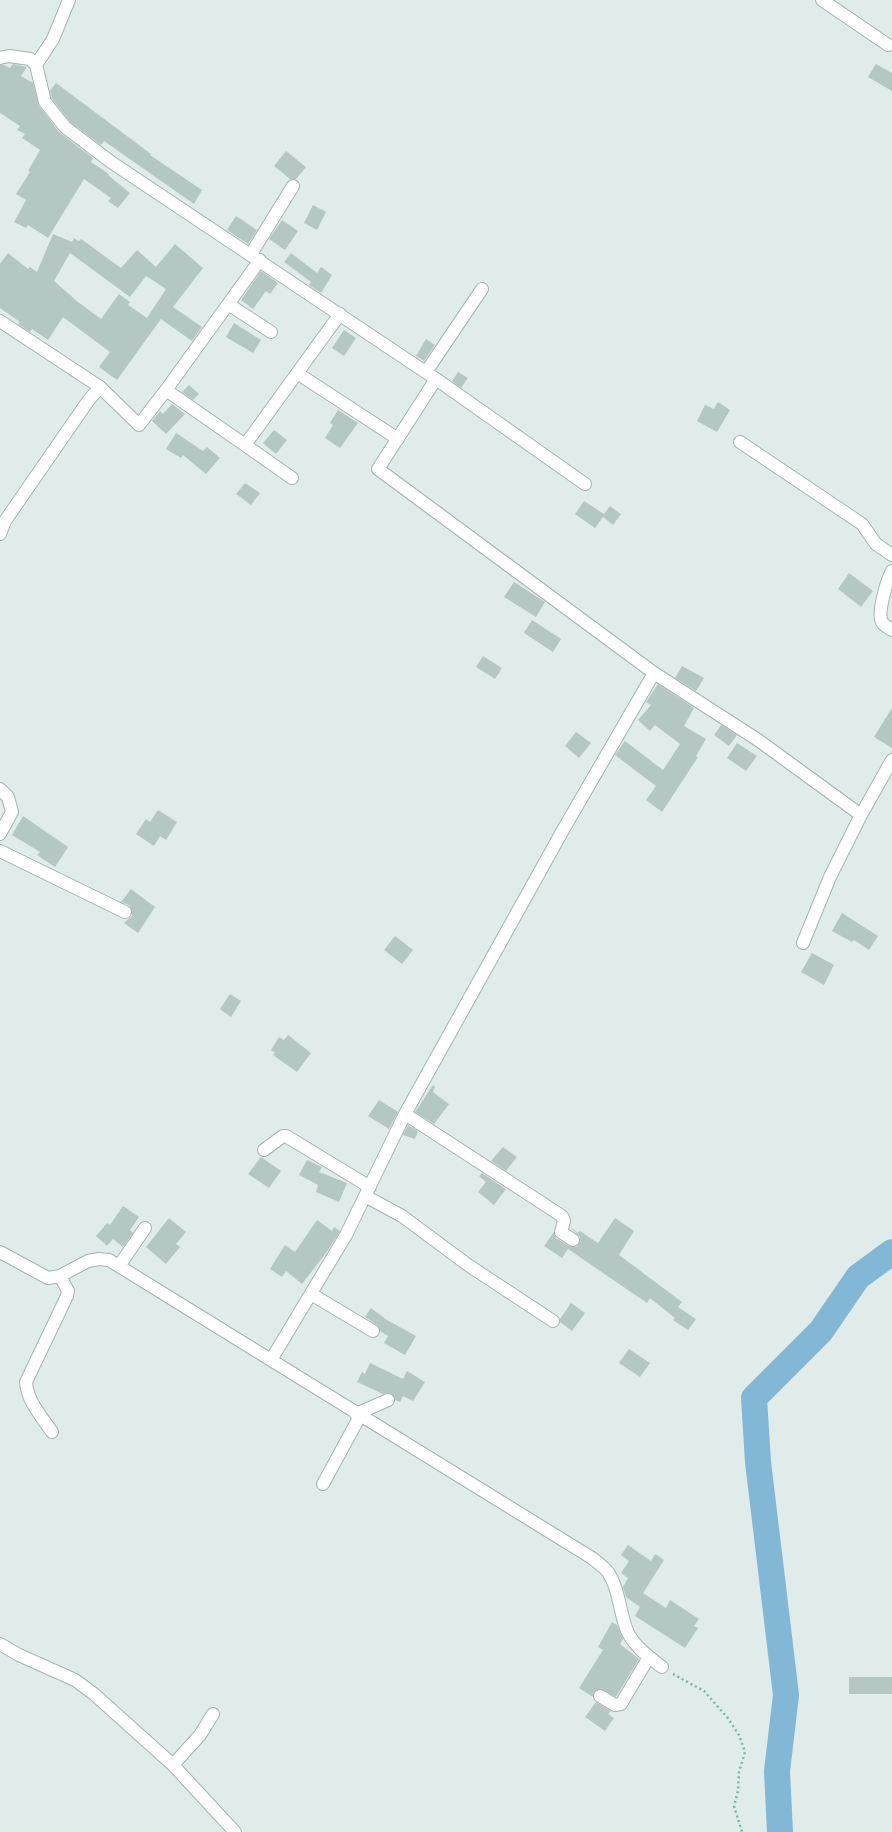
<!DOCTYPE html>
<html>
<head>
<meta charset="utf-8">
<style>
	body { margin:0 }
	canvas { display:block; background:#e0ece9 }
</style>
</head>
<body>
<canvas width="892" height="1832"></canvas>
<script>
const context = document.querySelector('canvas').getContext('2d');
context.lineJoin = 'round';
function strokePath(path, color, width, dash) { context.strokeStyle = color; context.lineWidth = width; context.lineCap = dash ? 'butt' : 'round'; context.setLineDash(dash || []); context.stroke(path); }
function paint(path, color) { context.fillStyle = color; context.fill(path, 'evenodd'); }
strokePath(new Path2D(`
	M780 1832 777 1771 786 1695 758 1462 754 1398 821 1331 858 1277 892 1252`), '#82b8d6', 26);
paint(new Path2D(`
	M13 64 27 67 21 76 33 83 39 106 59 132 93 158 91 162 109 174 108 175 130 193 118 208 108 201 111 198 84 179 48 238 28 225 26 228 14 222 26 200 16 194 30 172 28 171 40 150 22 138 25 134 17 130 20 126 0 113V65H4L10 68Z
	M876 64 892 73V91L868 77Z
	M56 83 151 154 150 155 202 190 194 204 104 141 101 145 70 122 52 99 50 91Z
	M286 151 306 167 296 179H290L274 166Z
	M313 205 326 212 317 230 304 223Z
	M236 216 257 230 248 244 227 230Z
	M282 220 298 231 285 250 269 239Z
	M53 234 72 242 74 238 79 241 81 239 121 268 137 250 156 267 175 244 203 268 173 307 202 327 192 341 161 319 117 380 99 367 110 352 63 317 48 340 32 329 30 332 18 324 20 322 0 308V264L8 253 28 269 30 267 37 272ZM70 253 130 297 146 276 166 289 147 318 128 305 130 302 119 294 101 319 78 302 54 281Z
	M291 253 317 273 321 267 332 275 321 293 309 285 311 282 284 262Z
	M261 271 278 283 270 294 266 291 253 309 241 300Z
	M234 323 261 340 253 353 226 337Z
	M344 330 356 338 344 356 332 348Z
	M426 339 435 345 424 361 416 356Z
	M458 372 468 378 461 388 452 381Z
	M189 385 199 394 193 400 182 392Z
	M718 402 730 410 717 432 697 421 705 405 714 409Z
	M172 404 185 414 166 434 152 421 160 411 163 414Z
	M338 410 358 423 340 448 325 438 333 425 330 423Z
	M274 430 287 440 276 454 263 443Z
	M176 433 203 451 207 447 220 458 206 474 183 455 181 458 166 449Z
	M245 483 260 493 251 505 236 494Z
	M584 501 604 514 610 506 621 514 613 525 603 517 595 528 575 514Z
	M849 573 873 591 861 607 838 589Z
	M514 582 545 602 536 617 504 597Z
	M532 620 561 639 553 652 524 633Z
	M483 656 502 668 495 679 476 667Z
	M682 666 704 678 696 691 675 678Z
	M658 684 694 708 684 726 706 739 696 756 698 757 662 812 646 800 656 786 615 755 625 741 663 770 680 744 655 725 650 731 638 720 651 705 646 702Z
	M892 708V748L874 737Z
	M721 725 737 735 729 746 714 735Z
	M576 732 591 743 579 758 565 746Z
	M737 743 757 756 746 771 727 758Z
	M158 810 177 822 166 840 160 836 154 846 136 834 146 819 150 822Z
	M23 816 68 847 55 867 37 855 40 852 12 835Z
	M131 889 155 907 138 933 124 923 132 916V911L129 905 121 902Z
	M842 913 878 936 869 950 854 940 852 942 832 931Z
	M395 936 413 950 402 964 384 950Z
	M812 953 834 965 824 985 801 972Z
	M230 994 241 1001 231 1017 220 1009Z
	M288 1035 311 1053 297 1072 273 1055 275 1053 271 1050 279 1037 284 1040Z
	M433 1085 435 1087 433 1092 449 1104 434 1124 415 1112Z
	M379 1100 398 1112 389 1129 368 1116Z
	M408 1125 418 1131 415 1139 403 1135Z
	M503 1147 517 1157 506 1171 491 1161Z
	M261 1157 281 1171 269 1188 248 1174Z
	M307 1160 322 1167 319 1172 347 1183 339 1202 316 1192 318 1185 299 1175Z
	M482 1173 506 1189 494 1205 478 1192 486 1182 479 1176Z
	M123 1206 139 1217 130 1230 133 1233 123 1247 113 1239 107 1246 96 1236 107 1223 110 1225Z
	M169 1218 186 1232 176 1244 180 1247 166 1264 146 1247Z
	M615 1218 634 1231 619 1255 682 1302 678 1307 696 1319 688 1330 673 1320 675 1318 650 1298 647 1303 568 1249 562 1258 544 1246 554 1232 556 1238 569 1246 577 1247 580 1241V1237L570 1227 578 1233 580 1231 598 1243Z
	M317 1220 332 1231 334 1227 340 1231 326 1253 302 1284 286 1271 282 1277 270 1269 285 1245 295 1252Z
	M571 1303 585 1313 572 1331 560 1322V1319Z
	M371 1308 387 1320 416 1336 405 1355 384 1343 388 1336 380 1331 377 1325 365 1317Z
	M629 1349 650 1363 640 1377 619 1363Z
	M370 1363 403 1379 407 1371 425 1382 413 1401 403 1396 400 1402 395 1400 392 1394 388 1393 383 1394 357 1382 362 1372 365 1374Z
	M628 1545 651 1561 655 1554 664 1560 643 1593 666 1608 670 1600 699 1619 694 1626 698 1628 685 1648 635 1616 640 1607 626 1597 623 1587 628 1578 621 1573 629 1561 621 1555Z
	M612 1622 617 1625 623 1639 620 1644 639 1659 616 1697 600 1689 594 1692 593 1697 579 1688 603 1650 598 1647Z
	M849 1677H892V1694H849Z
	M596 1702 611 1711 608 1714 614 1718 605 1731 585 1717Z`), '#b5c7c3');
const minor = new Path2D(`
	M822 0 888 45
	M0 58 9 56 30 59 36 65 45 102 65 127 111 162 436 379 378 469 654 673 758 740 861 815 892 760
	M36 65 53 39 69 0
	M251 254 293 186
	M228 304 271 332
	M0 321 100 387
	M426 372 482 289
	M297 373 398 439
	M436 379 585 484
	M166 390 245 445 340 314
	M740 442 862 524 876 544 892 555
	M245 445 292 478
	M0 534 5 521 88 401 100 387 139 425 166 390 260 260
	M892 571C887 580 877 613 882 622 884 626 889 628 892 630
	M0 789 8 797 12 812 0 834
	M0 851 125 912
	M803 943 830 877 861 815
	M405 1114 562 1216 564 1221 561 1232 573 1240
	M264 1150 283 1136H286L370 1187
	M365 1196 402 1216 468 1265 553 1321
	M0 1252 48 1278 60 1276 88 1261 99 1259 109 1260 271 1360 346 1235 405 1114 563 830 654 673
	M119 1266 145 1228
	M311 1294 373 1331
	M271 1360 592 1558C597 1562 604 1567 608 1572 620 1590 619 1613 628 1633 636 1648 649 1657 662 1667
	M356 1414 388 1400
	M52 1432C42 1417 27 1401 26 1382L67 1296 68 1291 60 1276
	M323 1484 360 1416
	M0 1644 19 1655 75 1680 94 1694 173 1765 235 1832
	M600 1696 615 1705 621 1704 649 1657
	M173 1765 200 1735 213 1714`);
strokePath(minor, '#a2b4b2', 14);
strokePath(new Path2D(`
	M673 1674 704 1691 727 1717 739 1735 745 1752 739 1772 738 1791 734 1806 742 1832`), '#7db3ad', 2.5, [2, 3]);
strokePath(minor, '#fff', 12);
</script>
</body>
</html>
